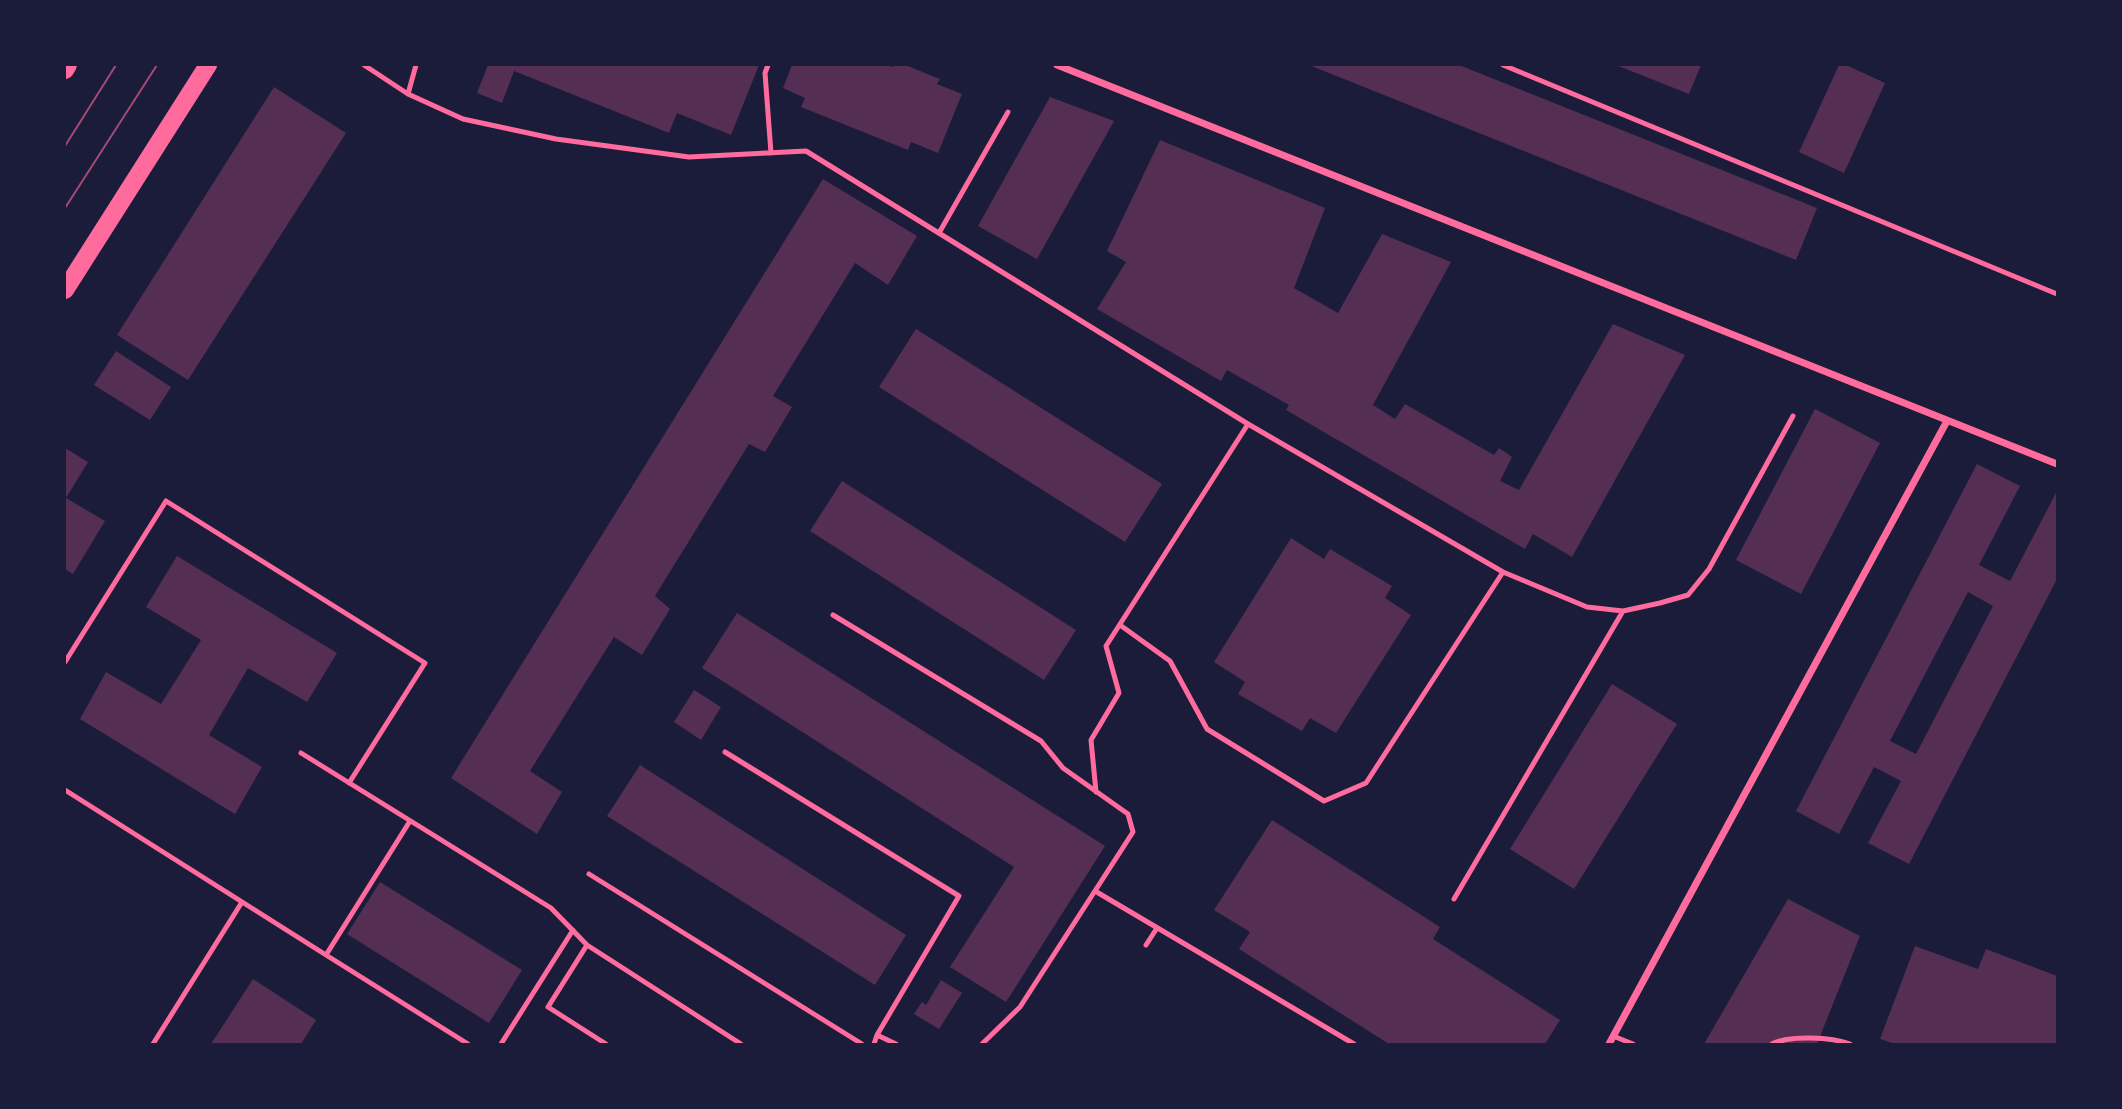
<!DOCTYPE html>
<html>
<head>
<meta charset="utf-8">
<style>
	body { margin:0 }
	#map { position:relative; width:2122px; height:1109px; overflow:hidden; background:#1b1b3a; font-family:Mulish,sans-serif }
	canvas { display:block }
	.frame { position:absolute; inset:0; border:66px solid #1b1b3a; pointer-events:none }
</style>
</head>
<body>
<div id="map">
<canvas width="2122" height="1109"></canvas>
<div class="frame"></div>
</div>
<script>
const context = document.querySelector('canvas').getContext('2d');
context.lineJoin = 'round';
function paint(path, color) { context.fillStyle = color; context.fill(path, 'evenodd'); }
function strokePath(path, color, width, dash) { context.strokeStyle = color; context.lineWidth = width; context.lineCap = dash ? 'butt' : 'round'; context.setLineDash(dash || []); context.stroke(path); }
paint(new Path2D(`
	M488 65H759L731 135 677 113 669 133 514 71 502 103 477 93Z
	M792 65H887L892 67 893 65H905L940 79 937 84 962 94 938 153 911 142 908 150 801 107 805 98 783 88Z
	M1309 65H1459L1817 208 1796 260Z
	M1616 65H1701L1689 94Z
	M1839 65H1846L1885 83 1844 173 1799 152Z
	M274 87 346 133 188 380 117 335Z
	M1050 97 1114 121 1037 259 978 226Z
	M1160 140 1325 208 1294 288 1338 313 1382 234 1451 262 1373 405 1395 419 1405 404 1494 455 1499 448 1512 457 1500 481 1519 490 1613 324 1685 355 1572 557 1533 534 1525 549 1286 410 1289 405 1227 370 1221 381 1097 309 1126 262 1107 251Z
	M823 179 917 236 888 285 855 263 773 396 792 407 765 452 749 444 655 596 670 609 642 655 614 637 530 771 562 792 537 834 451 778Z
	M916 329 1162 484 1125 542 879 387Z
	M116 351 171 387 150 420 94 385Z
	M1815 409 1880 443 1801 594 1736 560Z
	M65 448 88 462 66 498 105 521 73 574 65 569Z
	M1977 464 2020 486 1979 565 2010 581 2057 491V579L1909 864 1868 843 1901 781 1874 767 1839 834 1796 811ZM1968 592 1993 606 1916 754 1890 741Z
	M842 481 1076 630 1044 680 810 531Z
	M1291 538 1324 559 1330 549 1392 586 1385 598 1411 615 1336 733 1310 718 1302 731 1238 694 1245 682 1214 662Z
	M177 556 337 653 307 702 248 668 209 735 262 767 235 814 80 719 106 672 161 704 201 640 146 607Z
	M737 613 1105 846 1006 1002 950 967 1014 867 702 668Z
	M1612 684 1677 724 1574 889 1510 849Z
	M694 690 721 707 701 740 674 722Z
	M640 765 906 935 875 985 607 816Z
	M1272 820 1440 927 1433 939 1560 1020 1545 1044H1389L1239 949 1250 932 1214 910Z
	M380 882 522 970 489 1023 347 934Z
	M1788 899 1860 936 1817 1044H1704Z
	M1915 946 1978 969 1986 949 2057 976V1044H1895L1880 1039Z
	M253 979 316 1020 301 1044H211Z
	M941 980 962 993 939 1029 914 1014 922 1002 926 1005Z`), '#542f53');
strokePath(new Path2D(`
	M364 65 408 94 463 119 556 139 689 157 806 151 1248 424 1106 646 1119 693 1091 740 1096 792
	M768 65 765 73 771 153
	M1503 65 2057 294
	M408 94 416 65
	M939 233 1008 112
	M1248 424 1503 572 1587 607 1623 611 1660 603 1688 595 1709 569 1793 416
	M833 615 1041 741 1063 768 1128 814 1133 832 1020 1007 982 1044
	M1120 625 1170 661 1207 729 1324 801 1366 783 1503 572
	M65 662 166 501 425 663 349 783
	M725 752 959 896 877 1035 874 1044
	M301 753 551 908 587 945 741 1044
	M65 790 326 955
	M410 821 326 955 468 1044
	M589 874 862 1044
	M1095 891 1354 1044
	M1454 899 1623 611
	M587 945 548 1007 606 1044
	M1146 945 1157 928
	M877 1035 896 1044
	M1613 1036 1633 1044
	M153 1044 242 902
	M501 1044 573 930
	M1772 1044C1789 1035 1832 1037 1850 1044`), '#ff6b9d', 5);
strokePath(new Path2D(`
	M1057 65 2057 464
	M1609 1044 1947 421`), '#ff6b9d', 7);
strokePath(new Path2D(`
	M65 70 68 65
	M65 290 208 65`), '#ff6b9d', 18);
strokePath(new Path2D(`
	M65 146 116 65
	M65 208 157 65`), '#a44b75', 2);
</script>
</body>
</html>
